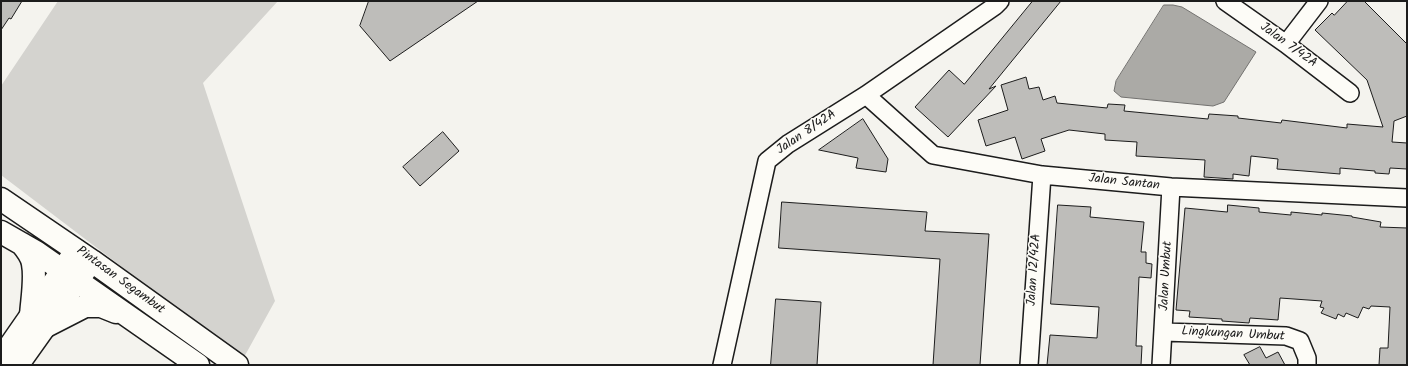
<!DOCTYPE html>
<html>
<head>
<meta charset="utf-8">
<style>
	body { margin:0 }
	#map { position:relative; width:1408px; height:366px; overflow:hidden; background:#f4f3ee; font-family:Kalam,sans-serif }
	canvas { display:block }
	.frame { position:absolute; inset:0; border:2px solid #1c1c1c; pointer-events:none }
</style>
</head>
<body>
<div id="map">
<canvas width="1408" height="366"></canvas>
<div class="frame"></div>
</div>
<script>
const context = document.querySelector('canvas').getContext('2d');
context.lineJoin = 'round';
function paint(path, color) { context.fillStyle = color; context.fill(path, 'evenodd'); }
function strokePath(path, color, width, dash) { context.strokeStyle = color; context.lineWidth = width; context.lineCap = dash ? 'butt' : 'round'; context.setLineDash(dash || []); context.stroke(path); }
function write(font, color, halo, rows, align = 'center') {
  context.font = font + ' Kalam,sans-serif'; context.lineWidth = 3; context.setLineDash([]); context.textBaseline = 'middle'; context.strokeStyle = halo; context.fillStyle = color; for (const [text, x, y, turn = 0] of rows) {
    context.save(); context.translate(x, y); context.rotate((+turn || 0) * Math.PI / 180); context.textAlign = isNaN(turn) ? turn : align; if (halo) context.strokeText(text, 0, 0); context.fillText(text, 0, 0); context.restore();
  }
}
paint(new Path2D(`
	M58 1H278L203 83 275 301 243 359 1 175V86Z`), '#d4d3cf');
const water = new Path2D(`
	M1164 5H1173L1182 7 1256 52 1224 102 1213 106 1121 97 1114 91 1116 81Z`);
paint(water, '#abaaa6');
strokePath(water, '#72716f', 1);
const building = new Path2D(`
	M1 1H22L11 19 9 18 1 30Z
	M369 1H478L390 61 360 26Z
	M1033 1H1061L989 89 996 86 948 137 915 107 949 70 964 84Z
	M1348 1H1364L1407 44V116L1394 121 1392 142 1407 143V169L1390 168 1389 174 1375 173V171L1340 168V174L1304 171 1277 169 1278 159 1251 156 1249 176 1233 174V179L1204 177 1205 160 1136 156 1137 142 1105 140V134L1069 130 1041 139 1045 151 1022 159 1015 137 986 146 978 120 1008 110 1001 85 1026 77 1029 89 1039 87 1043 100 1055 96 1057 103 1107 108 1108 104 1125 105 1124 111 1208 119 1209 114 1238 116V118L1281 123 1282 120 1347 128V124L1383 127 1367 80 1315 30 1332 13 1334 15Z
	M863 119 888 159 886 172 856 168 858 158 819 150Z
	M443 132 459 151 420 186 403 167Z
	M782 202 927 212 925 231 989 234 980 365H933L940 259 779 248Z
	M1058 205 1091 207 1090 217 1144 222 1141 252H1146V263L1152 264 1151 278 1139 277 1136 346H1142L1141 365H1047L1050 335 1097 338 1099 307 1051 304Z
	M1228 205 1259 208V212L1291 215V212L1322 215V213L1352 216V217L1381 222 1380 227 1407 228V365H1379L1380 348H1388L1390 307 1371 306 1369 309 1363 307 1358 318 1346 313 1344 317 1338 314 1336 319 1321 313 1324 308 1320 307 1322 301 1280 298 1278 320 1250 318 1249 323 1222 321V319L1189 317 1190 311 1176 310 1185 208 1227 212Z
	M776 299 821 302 817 365H771Z
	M1260 347 1266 358 1278 352 1285 365H1250L1244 355Z`);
paint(building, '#bebdba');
strokePath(building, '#1c1c1c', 1);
const minor = new Path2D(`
	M1225 1 1286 44 1350 93
	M1286 44 1319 1
	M866 95 933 155 1042 175 1171 187 1407 198
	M1164 332 1286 336 1300 341 1307 358V365
	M722 365 767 161 788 144 866 95 995 6 1000 1
	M1029 365 1042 175
	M1161 365 1171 187`);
const tertiary = new Path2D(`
	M1 358 76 250
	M18 365 92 261`);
const secondary = new Path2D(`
	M1 199 92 261 237 365
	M1 232 36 252 198 365
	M22 244C27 250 32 256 33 264 36 279 32 300 31 316
	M44 327 85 306H101L116 312`);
strokePath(minor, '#1c1c1c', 20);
strokePath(tertiary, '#1c1c1c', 24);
strokePath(secondary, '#1c1c1c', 25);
strokePath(minor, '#fdfcf7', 17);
strokePath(tertiary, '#fdfcf7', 21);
strokePath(secondary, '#fdfcf7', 22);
write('13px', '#1c1c1c', '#fdfcf7', [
	["Jalan 7/42A",1288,46,36],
	["Jalan 8/42A",807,133,-34],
	["Jalan Santan",1124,183,6],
	["Jalan 12/42A",1035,270,-86],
	["Jalan Umbut",1167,276,-87],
	["Pintasan Segambut",120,281,36],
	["Lingkungan Umbut",1233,335,3]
]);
</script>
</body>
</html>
